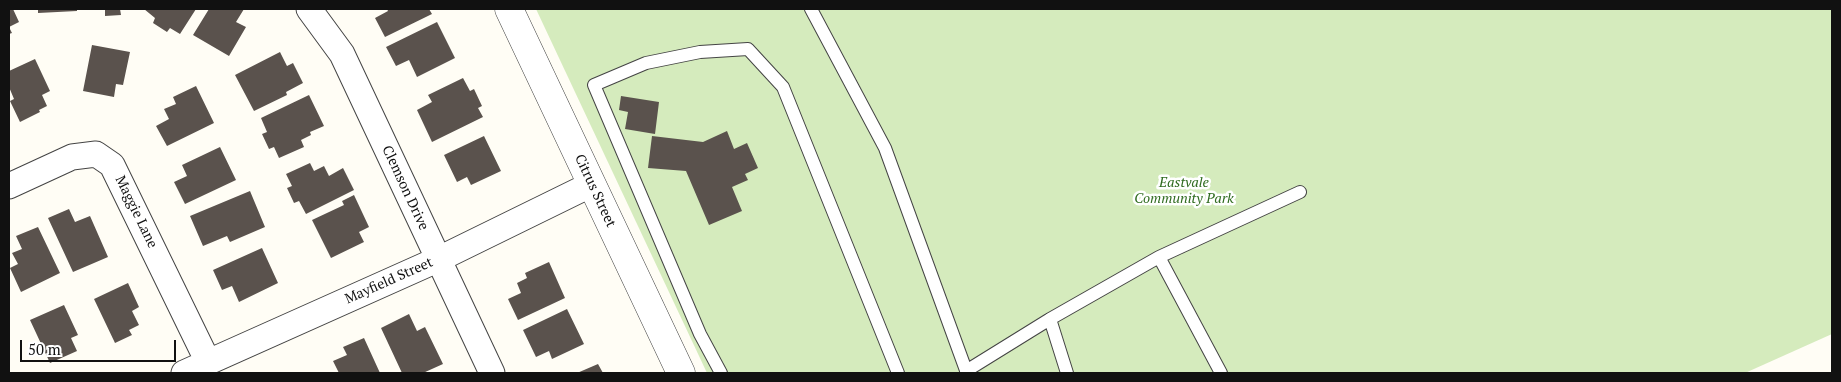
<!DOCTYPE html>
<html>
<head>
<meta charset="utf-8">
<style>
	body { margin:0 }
	#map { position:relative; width:1841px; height:382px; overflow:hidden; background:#fffdf5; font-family:"PT Serif",serif }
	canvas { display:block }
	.frame { position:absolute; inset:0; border:10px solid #111; pointer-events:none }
	.scale { position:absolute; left:20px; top:340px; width:156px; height:22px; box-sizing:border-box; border:2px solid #111; border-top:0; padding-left:6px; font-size:15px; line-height:18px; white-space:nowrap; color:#111; -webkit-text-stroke:4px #fff; paint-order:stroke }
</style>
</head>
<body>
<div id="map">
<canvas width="1841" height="382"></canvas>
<div class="frame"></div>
<div class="scale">50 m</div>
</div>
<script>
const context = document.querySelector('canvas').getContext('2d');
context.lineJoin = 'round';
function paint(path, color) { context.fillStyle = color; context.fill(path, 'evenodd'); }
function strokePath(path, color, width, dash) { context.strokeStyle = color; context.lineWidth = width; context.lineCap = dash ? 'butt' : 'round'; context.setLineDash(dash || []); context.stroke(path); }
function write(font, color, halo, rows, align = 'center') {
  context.font = font + ' "PT Serif",serif'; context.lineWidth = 5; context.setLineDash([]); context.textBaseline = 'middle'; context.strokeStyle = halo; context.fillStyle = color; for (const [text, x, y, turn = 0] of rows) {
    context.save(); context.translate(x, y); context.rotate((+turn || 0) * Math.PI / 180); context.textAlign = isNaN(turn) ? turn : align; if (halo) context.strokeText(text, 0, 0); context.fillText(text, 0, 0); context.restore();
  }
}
paint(new Path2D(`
	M536 9H1832V334L1745 373H707Z`), '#d5ebbd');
paint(new Path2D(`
	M9 9H13L19 22 9 27 12 33 9 34Z
	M38 9H77V11L38 13Z
	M105 9H120L121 15 105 16Z
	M144 9H196L180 34 170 28 167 32 153 23 155 18Z
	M209 9H244L236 22 246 27 229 56 193 35Z
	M387 9H429L432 14 385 37 375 18 388 11Z
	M437 22 455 58 417 77 409 60 396 66 386 47Z
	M92 45 130 52 123 85 116 84 114 97 83 91Z
	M280 52 287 66 293 63 303 83 286 92 287 95 254 111 235 75Z
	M35 59 50 91 42 95 47 106 39 110 40 112 20 122 10 101 14 99 9 87V71Z
	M463 78 470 91 474 89 482 106 478 108 483 117 432 142 417 110 432 102 428 95Z
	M196 86 214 123 167 146 156 126 169 119 164 109 176 104 173 97Z
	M309 95 324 126 310 132 311 135 301 140 304 147 279 158 274 147 269 149 262 134 267 132 261 118Z
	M621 96 659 102 655 134 625 129 628 112 619 110Z
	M727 131 734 149 747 143 758 168 745 174 748 180 732 187 742 211 709 225 686 171 648 168 652 136 703 142Z
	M484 136 501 171 471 185 467 177 457 182 444 155Z
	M220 147 236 180 185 204 174 182 187 176 182 165Z
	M310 163 314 171 324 166 329 176 343 168 354 190 306 214 299 201 294 203 287 188 292 186 286 174Z
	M250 191 265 227 230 242 227 236 203 246 190 216Z
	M354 195 369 227 359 232 364 242 331 258 312 220 344 205 342 201Z
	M69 209 75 222 90 216 108 257 73 272 48 218Z
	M38 227 60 273 21 292 10 268 18 264 12 253 22 249 16 236Z
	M262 248 278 283 239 302 232 286 222 290 213 270Z
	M549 262 565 298 518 320 508 299 521 293 517 283 527 278 525 273Z
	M128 283 139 307 132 311 139 325 129 330 132 335 115 343 94 299Z
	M64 305 78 335 71 338 77 351 50 363 30 320Z
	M567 309 584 344 552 359 549 351 536 357 523 330Z
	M409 314 417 331 425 327 443 364 423 373H402L381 328Z
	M364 338 380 373H339L333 361 347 355 343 347Z
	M598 364 603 373H577Z`), '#5a524d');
const service = new Path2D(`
	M811 9 885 148 967 373
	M1159 257 1300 192
	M1050 319 1067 373
	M966 371 1050 319 1159 257 1221 373
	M721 373 700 334 594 85 646 63 700 52 748 49 783 87 898 373`);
const minor = new Path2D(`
	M309 9 342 54 492 373
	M9 186 72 157 96 154 112 165 208 362
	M184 373 439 259 592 184`);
const tertiary = new Path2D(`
	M509 9 681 373`);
strokePath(service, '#444', 14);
strokePath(minor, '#444', 27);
strokePath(tertiary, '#444', 29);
strokePath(service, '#fff', 12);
strokePath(minor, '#fff', 25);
strokePath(tertiary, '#fff', 28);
write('italic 14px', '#2f6b1f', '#fff', [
	["Eastvale",1184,183],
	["Community Park",1184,199]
]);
write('14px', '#111', '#fff', [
	["Clemson Drive",405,188,65],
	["Citrus Street",595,191,65],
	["Maggie Lane",136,212,64],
	["Mayfield Street",389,281,-24]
]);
</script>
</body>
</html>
